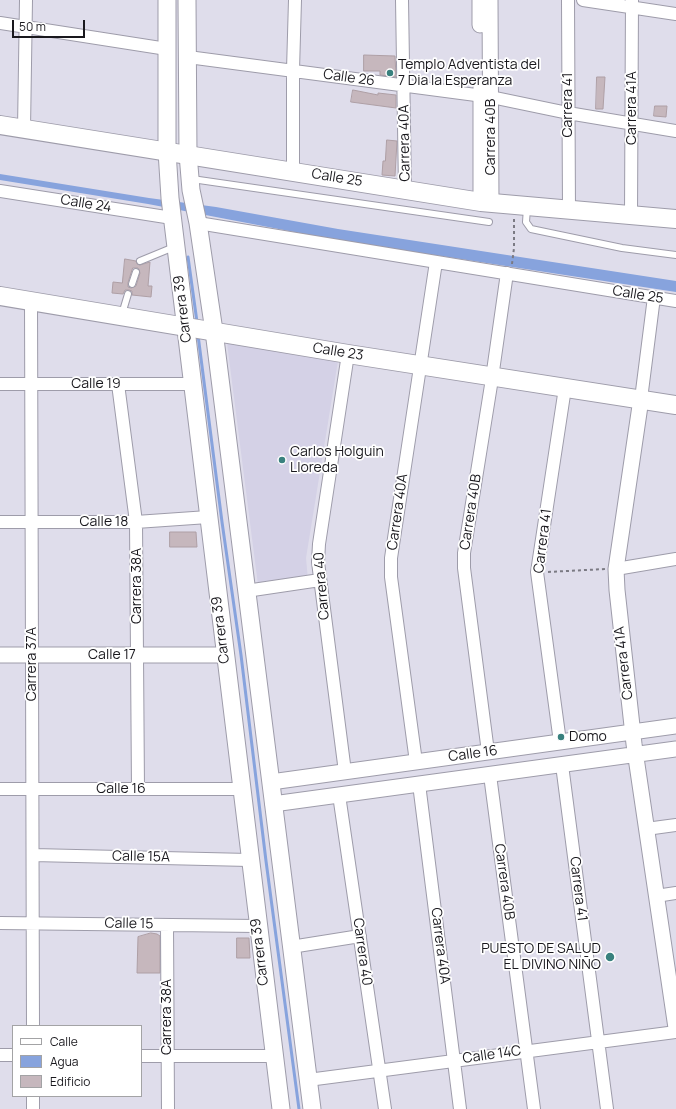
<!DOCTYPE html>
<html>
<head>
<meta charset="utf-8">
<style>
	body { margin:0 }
	#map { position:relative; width:676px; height:1109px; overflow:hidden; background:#dfddeb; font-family:Manrope,sans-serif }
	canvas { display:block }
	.legend { position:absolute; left:12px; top:1025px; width:130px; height:72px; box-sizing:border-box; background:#fff; border:1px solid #a3a3a5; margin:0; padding:5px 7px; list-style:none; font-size:12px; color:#19181d }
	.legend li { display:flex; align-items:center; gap:8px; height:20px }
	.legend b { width:20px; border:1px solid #a3a3a5 }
	.scale { position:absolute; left:12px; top:20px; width:73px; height:18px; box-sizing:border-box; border:2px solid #19181d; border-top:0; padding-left:5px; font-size:12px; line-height:14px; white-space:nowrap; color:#19181d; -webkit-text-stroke:3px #fff; paint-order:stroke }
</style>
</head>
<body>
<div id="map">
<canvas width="676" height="1109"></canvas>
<ul class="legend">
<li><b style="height:5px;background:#fff"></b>Calle</li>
<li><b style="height:11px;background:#87a3dd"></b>Agua</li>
<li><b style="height:11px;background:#c6b7bd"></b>Edificio</li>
</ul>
<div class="scale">50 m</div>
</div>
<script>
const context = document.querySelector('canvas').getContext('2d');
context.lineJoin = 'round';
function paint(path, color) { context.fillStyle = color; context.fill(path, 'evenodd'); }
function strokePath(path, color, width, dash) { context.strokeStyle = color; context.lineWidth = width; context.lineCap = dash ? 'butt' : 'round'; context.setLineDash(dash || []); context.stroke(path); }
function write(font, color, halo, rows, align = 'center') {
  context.font = font + ' Manrope,sans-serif'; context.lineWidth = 3.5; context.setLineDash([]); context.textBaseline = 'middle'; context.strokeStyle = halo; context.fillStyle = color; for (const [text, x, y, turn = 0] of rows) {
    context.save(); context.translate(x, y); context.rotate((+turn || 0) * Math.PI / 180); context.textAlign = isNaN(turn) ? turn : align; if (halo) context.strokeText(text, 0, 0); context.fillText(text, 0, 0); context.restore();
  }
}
paint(new Path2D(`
	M227 343 338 361 306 558 308 580 258 585Z`), '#d4d1e6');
paint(new Path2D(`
	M0 174 149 198 216 207 338 229 676 281V292L336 240 148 204 0 180Z`), '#87a3dd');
strokePath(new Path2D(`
	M188 257 197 322
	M198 335 222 522 241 655 266 861 299 1109`), '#87a3dd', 3);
const building = new Path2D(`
	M364 55 395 56 396 77 380 75V71H364Z
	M597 77H605L603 109H596Z
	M353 90 378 95V93L396 95V108L351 102Z
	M655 106H667L666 117 654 116Z
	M387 140 397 141 395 176 382 175 383 161H385Z
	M125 259 136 261 137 264 140 265 150 262 148 286H152L151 297 132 295V291L129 290H125L123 294 112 293 113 282 122 283ZM133 268H138L140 273 136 286 131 288 128 287V283Z
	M170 532H196L197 547H170Z
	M151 933 157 934 160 936V973H137L138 937Z
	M237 938H249L250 958H237Z`);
paint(building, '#c6b7bd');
strokePath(building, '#ae9fa5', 1);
const service = new Path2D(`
	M192 179 489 222
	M527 208 526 222 531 229 622 248 676 255
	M140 261 174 247
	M132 284 136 272
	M122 314 128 294`);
const minor = new Path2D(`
	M402 0 405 189
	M568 0 569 210
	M583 0 676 14
	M0 23 167 49
	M188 57 491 97 568 113 676 131
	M24 129 26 0
	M293 171V70L295 0
	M0 191 172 218
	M631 216 632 0
	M198 223 676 301
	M31 301 33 1026
	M0 384H192
	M118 384 136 522 138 789
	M641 399 654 297
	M0 522H136L208 517
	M616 569 676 559
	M246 591 320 580
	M560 742 537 572 565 388
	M488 752 464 568V553L491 385 507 273
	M416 762 391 577V558L436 262
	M562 765 607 1109
	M345 772 318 562 319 544 348 354
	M490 775 534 1109
	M419 784 460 1109
	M0 789H241
	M339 795 385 1109
	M646 829 676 825
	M33 855 249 860
	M656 896 676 893
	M0 923 257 926
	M167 925 168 1109
	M291 947 360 936
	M0 1055H13
	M141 1056H273
	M308 1080 676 1032
	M33 1096V1109`);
const tertiary = new Path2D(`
	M480 0V25
	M490 0 491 203
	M481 87V202
	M641 399 616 569 617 590 634 744 676 1028
	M0 655H224
	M271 782 676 726
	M273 804 676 749`);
const secondary = new Path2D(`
	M167 0V151L170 198 281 1109
	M187 0 188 154 191 190 198 223 214 331 312 1109`);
const primary = new Path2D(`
	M0 125 481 202 676 219
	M0 296 348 354 676 405`);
strokePath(service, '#9e9caa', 8);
strokePath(minor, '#9e9caa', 14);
strokePath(tertiary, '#9e9caa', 17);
strokePath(secondary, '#9e9caa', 19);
strokePath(primary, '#9e9caa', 20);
strokePath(new Path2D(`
	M512 264 514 248V218
	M548 572 605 569`), '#7b7a83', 2, [3, 3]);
strokePath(service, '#fff', 6);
strokePath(minor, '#fff', 12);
strokePath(tertiary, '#fff', 15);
strokePath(secondary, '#fff', 17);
strokePath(primary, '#fff', 18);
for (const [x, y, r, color] of [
	[390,73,4,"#39817e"],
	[282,460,4,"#39817e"],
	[561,737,4,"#39817e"],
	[610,957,5,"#39817e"]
]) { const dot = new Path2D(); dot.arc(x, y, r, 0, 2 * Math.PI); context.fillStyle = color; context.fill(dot); strokePath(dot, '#fff', 1.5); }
write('14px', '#19181d', '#fff', [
	["Templo Adventista del",398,65],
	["7 Dia la Esperanza",398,81],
	["Carlos Holguin",290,452],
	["Lloreda",290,468],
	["Domo",569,737],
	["PUESTO DE SALUD",601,949,"right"],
	["EL DIVINO NIÑO",601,965,"right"]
], 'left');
write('14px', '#19181d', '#fff', [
	["Calle 26",349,78,8],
	["Carrera 41",568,105,-90],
	["Carrera 41A",632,108,-90],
	["Carrera 40B",491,137,-90],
	["Carrera 40A",405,143,-91],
	["Calle 25",337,178,9],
	["Calle 24",86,204,9],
	["Calle 25",638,295,9],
	["Carrera 39",183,309,-97],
	["Calle 23",338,352,9],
	["Calle 19",96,384],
	["Carrera 40A",398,512,-82],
	["Carrera 40B",471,512,-81],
	["Calle 18",104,522],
	["Carrera 41",543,541,-83],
	["Carrera 38A",137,586,-90],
	["Carrera 40",322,586,-95],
	["Carrera 39",221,630,-97],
	["Calle 17",112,655],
	["Carrera 41A",624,663,-97],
	["Carrera 37A",32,664,-90],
	["Calle 16",473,754,-8],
	["Calle 16",121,789],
	["Calle 15A",141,857,1],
	["Carrera 40B",504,882,82],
	["Carrera 41",578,889,83],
	["Calle 15",129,924,1],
	["Carrera 40A",440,946,83],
	["Carrera 39",260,952,-97],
	["Carrera 40",362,952,82],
	["Carrera 38A",167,1017,-90],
	["Calle 14C",492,1055,-8]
]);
</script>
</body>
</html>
